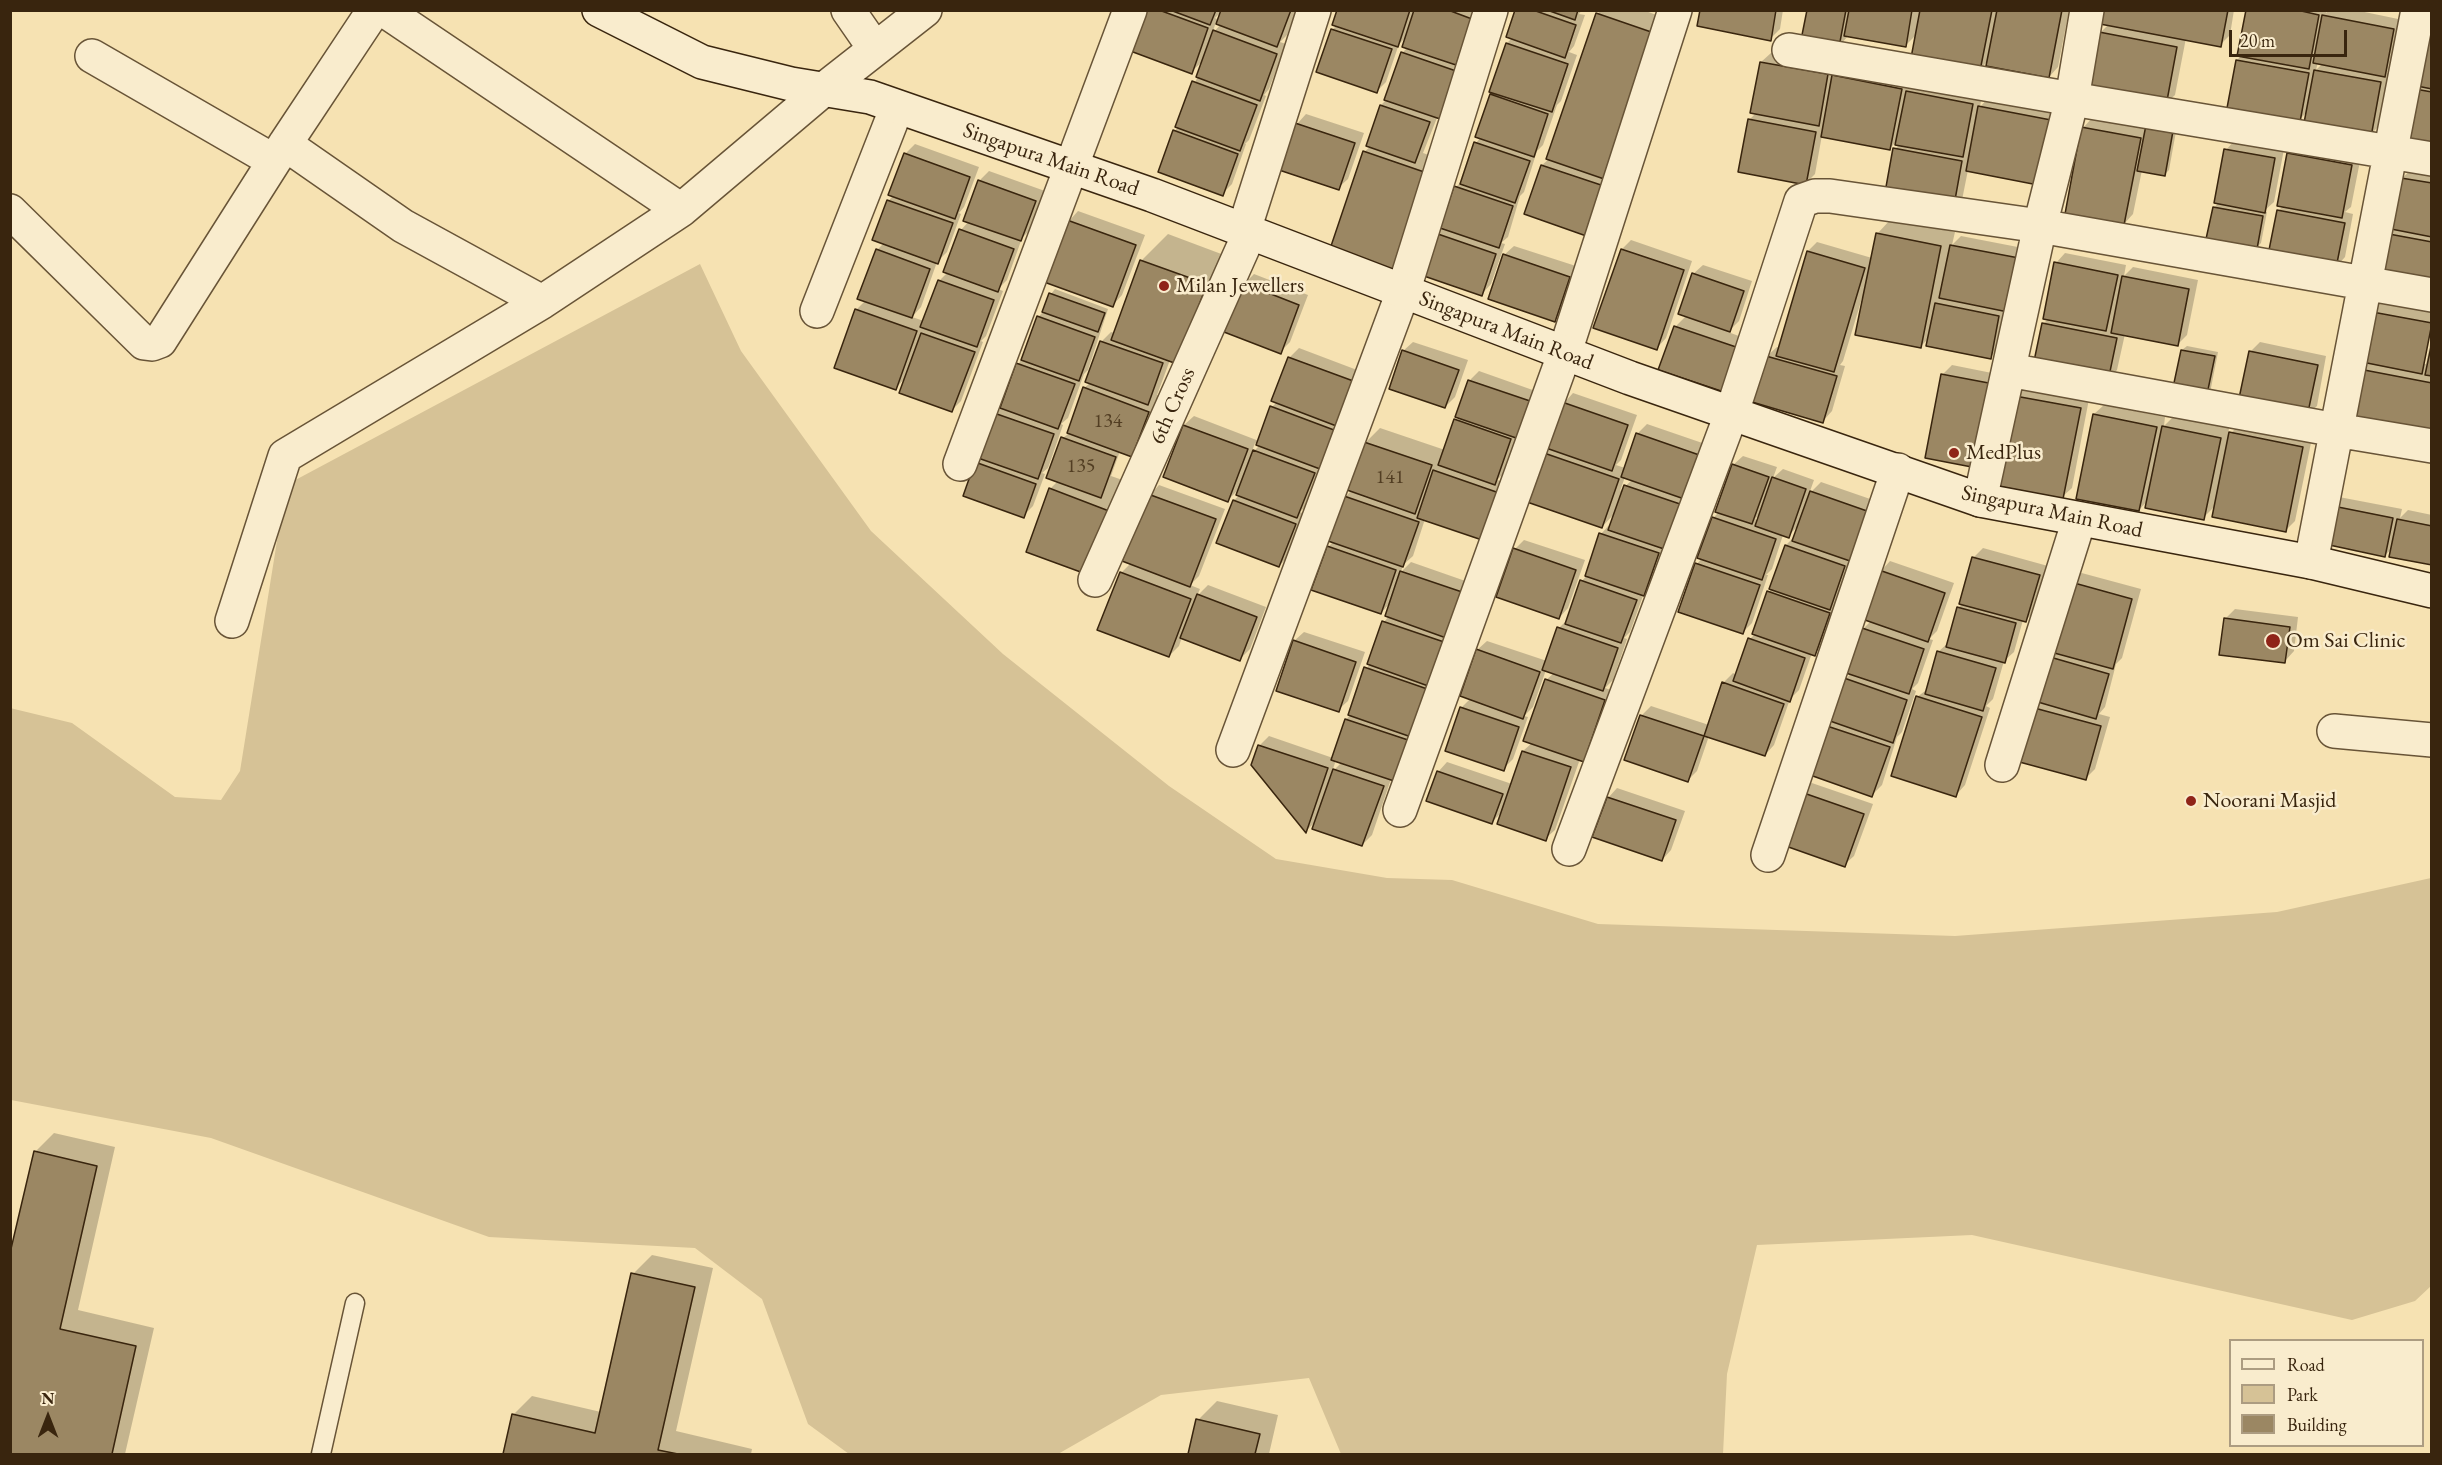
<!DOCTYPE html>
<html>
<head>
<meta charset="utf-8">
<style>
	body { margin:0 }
	#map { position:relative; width:2442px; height:1465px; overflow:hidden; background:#f6e2b2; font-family:"EB Garamond",serif }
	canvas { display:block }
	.frame { position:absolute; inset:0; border:12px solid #39250e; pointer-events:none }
	.legend { position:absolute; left:2229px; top:1339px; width:195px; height:108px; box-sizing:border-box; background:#f9eccd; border:2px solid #ac9c81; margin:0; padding:8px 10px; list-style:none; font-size:18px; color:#39250e }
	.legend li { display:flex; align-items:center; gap:12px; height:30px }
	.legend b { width:30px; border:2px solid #ac9c81 }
	.north { position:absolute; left:18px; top:1387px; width:60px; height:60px; -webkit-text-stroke:4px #f9eccd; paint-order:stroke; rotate:0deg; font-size:16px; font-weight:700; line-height:24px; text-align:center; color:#39250e }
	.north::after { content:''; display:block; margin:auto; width:21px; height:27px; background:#39250e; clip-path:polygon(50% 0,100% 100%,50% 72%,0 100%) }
	.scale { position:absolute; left:2229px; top:30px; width:118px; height:27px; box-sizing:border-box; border:3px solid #39250e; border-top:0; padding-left:8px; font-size:18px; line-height:21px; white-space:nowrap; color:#39250e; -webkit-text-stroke:4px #f9eccd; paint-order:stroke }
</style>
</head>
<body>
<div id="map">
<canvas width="2442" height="1465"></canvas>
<div class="frame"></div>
<ul class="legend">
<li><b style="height:8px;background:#f9eccd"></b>Road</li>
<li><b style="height:16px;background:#d6c296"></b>Park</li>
<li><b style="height:16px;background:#9b8763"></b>Building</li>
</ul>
<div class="north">N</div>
<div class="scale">20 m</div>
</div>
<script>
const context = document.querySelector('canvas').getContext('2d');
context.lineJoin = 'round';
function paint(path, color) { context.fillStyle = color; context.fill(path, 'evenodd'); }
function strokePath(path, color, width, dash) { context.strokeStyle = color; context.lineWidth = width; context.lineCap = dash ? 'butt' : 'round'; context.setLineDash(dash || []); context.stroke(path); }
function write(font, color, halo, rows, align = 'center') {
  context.font = font + ' "EB Garamond",serif'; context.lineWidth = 5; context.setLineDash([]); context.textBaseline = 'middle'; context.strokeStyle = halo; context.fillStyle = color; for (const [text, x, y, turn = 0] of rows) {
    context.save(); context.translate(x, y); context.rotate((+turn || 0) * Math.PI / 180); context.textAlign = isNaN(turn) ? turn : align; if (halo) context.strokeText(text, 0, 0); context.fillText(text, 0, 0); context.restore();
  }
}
paint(new Path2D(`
	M700 264 741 351 871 531 1003 654 1169 786 1276 859 1387 878 1452 880 1598 924 1955 936 2277 912 2431 878V1286L2415 1301 2352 1320 1972 1235 1757 1245 1727 1374 1723 1454H1341L1309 1378 1161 1395 1058 1454H849L808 1424 762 1299 695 1248 489 1237 211 1138 11 1100 10 708 72 723 175 797 221 800 240 771 286 485Z`), '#d6c296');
paint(new Path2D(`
	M1141 10H1223L1215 18 1219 20 1223 10H1296L1287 35 1280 42 1286 44 1269 89 1264 95 1266 96 1249 140 1245 144H1246L1232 184 1222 194 1175 131 1178 127 1204 60 1191 72ZM1216 22 1221 24 1212 34Z
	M1339 10H1480L1423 153 1444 160 1411 255 1364 152 1371 146 1381 105 1387 99 1402 53 1408 47V35L1399 44 1386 82 1377 91 1332 30 1337 25Z
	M1516 10H1582L1579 14 1585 15 1574 46 1569 52 1577 55 1561 101 1557 105 1543 145 1537 151 1524 192 1520 196 1508 237 1501 243 1505 244 1491 284 1482 294 1436 234 1441 228 1456 187 1463 180 1476 143 1481 137 1507 43 1512 38Z
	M1601 10H1643L1670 20 1602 226 1542 165 1549 159 1597 14Z
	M1702 10H1783L1780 29 1770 39Z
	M1808 10H2069L2058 67 2049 77 1989 60 1980 69 1917 34 1905 46 1849 35 1839 46Z
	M2105 10H2234L2230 35 2220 45 2186 38 2175 95 2165 104 2101 32 2109 24Z
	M2247 10H2327L2326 13 2329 10H2355L2403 20 2395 65 2387 73H2390L2380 125 2370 135 2307 112 2299 120 2237 60 2242 55ZM2318 62 2323 63 2316 70Z
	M2432 30V142L2407 137 2428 33Z
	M1771 53 1911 80 1909 89 1917 82 1982 95 1980 107 1989 97 2059 110 2048 173 1968 170 1962 200 1952 209 1895 149 1900 144 1898 140 1890 148 1822 135 1815 174 1805 184 1749 120 1756 113 1761 62Z
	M1306 114 1364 133 1348 179 1338 188 1297 124Z
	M2092 118 2147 129 2177 126 2169 170 2164 175 2142 170 2133 214 2124 224 2083 128Z
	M2235 140 2284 149 2274 202 2264 211 2267 212 2261 243 2256 248 2214 208 2219 202 2226 150Z
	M915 144 979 167 964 207 959 213 961 214 947 252 937 262 921 307 912 317 924 321 939 281 948 272 961 230 969 221 965 220 980 180 989 171 1045 191 1030 230 1022 238 1007 280 998 289 1003 291 986 336 981 341 983 342 961 401 952 410 905 378 896 388 856 310 866 300 877 250 884 243 888 201 894 195 905 154Z
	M2298 144 2361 156 2351 207 2345 212 2353 214 2345 257 2336 267 2278 211 2284 205 2288 154Z
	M2412 169 2432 172V286L2390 234 2396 228 2402 178Z
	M1078 211 1145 235 1122 295 1113 305 1069 221Z
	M1891 219 1955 232 1952 245 1961 236 2028 249 2000 348 1990 357 1929 338 1920 347 1862 298 1843 361 1840 365 1845 366 1832 411 1823 421 1767 356 1777 347 1780 348 1808 251 1817 242 1872 258 1877 234Z
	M1168 234 1232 258 1170 360 1157 395 1162 397 1146 441 1132 455 1120 451 1111 476 1134 484 1112 546 1050 489 1058 481 1063 438 1068 434 1084 388 1090 383 1087 381 1102 341 1111 332 1115 333 1141 261Z
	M1631 240 1692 261 1666 338 1657 348 1622 249Z
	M1514 246 1579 267 1564 310 1554 320 1504 255Z
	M2065 253 2126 265 2124 276 2133 267 2198 280 2187 335 2177 345 2125 334 2117 370 2108 379 2043 324 2048 319 2056 263Z
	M1703 265 1752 281 1739 321 1728 332 1747 339 1733 381 1675 327 1686 316 1693 274Z
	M1254 274 1308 295 1290 342 1280 352 1244 284Z
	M1055 289 1108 309 1088 370 1084 374 1068 418 1061 424 1063 425 1048 468 1042 473 1045 474 1033 506 1023 516 977 463 982 458 996 414 1001 408 1038 317 1044 311 1051 294Z
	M2378 302 2432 312 2422 364H2426L2432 334V436L2361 369 2368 362Z
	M1413 342 1468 360 1455 397 1445 407 1403 351Z
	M2260 342 2326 356 2317 406 2307 415 2250 352Z
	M2187 346 2218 352 2209 398 2182 350Z
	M1299 348 1365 373 1306 506 1300 512 1305 514 1289 556 1279 566 1234 500 1240 495 1241 487 1228 500 1184 425 1194 416 1259 441 1272 407 1277 402 1289 358ZM1255 443 1260 445 1251 454Z
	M1952 365 2002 375 1986 457 1943 374Z
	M1479 371 1544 394 1517 437 1504 473 1497 480 1514 485 1498 531 1425 519 1413 556 1403 565 1401 572 1411 562 1474 584 1391 779 1372 835 1362 845 1317 820 1306 831 1252 765 1260 745 1269 736 1333 758 1346 719 1351 715 1384 622 1389 616 1391 602 1381 613 1328 547 1333 542 1345 497 1352 490 1349 489 1366 442 1380 428 1445 450 1459 417 1469 381ZM1336 760 1342 762 1332 772Z
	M2026 387 2089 399 2072 488 2062 497 2017 397Z
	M1573 393 1637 415 1621 460 1616 465 1625 468 1637 434 1647 424 1714 447 1653 585 1644 593 1630 632 1624 638 1627 639 1613 680 1605 688 1614 691 1593 750 1583 760 1580 759 1555 830 1545 839 1503 811 1492 822 1438 772 1447 762 1512 784 1523 751 1533 742 1546 680 1554 673 1546 670 1533 707 1524 716 1528 717 1513 759 1503 769 1461 708 1471 698 1477 650 1487 641 1547 661 1559 628 1569 618 1582 581 1587 575 1601 534 1610 524 1615 513 1602 527 1545 453 1551 448 1564 403ZM1625 477 1632 480 1620 491Z
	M2104 405 2165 417 2164 426 2173 417 2229 428 2228 436 2240 424 2312 438 2295 521 2285 531 2215 506 2203 518 2148 500 2139 510 2094 414Z
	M1743 456 1777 467 1773 478 1783 469 1814 480 1809 494 1821 482 1876 501 1839 598 1835 602 1838 603 1824 645 1814 654 1812 653 1799 690 1790 699 1774 745 1765 755 1709 736 1697 771 1687 781 1626 759 1642 715 1651 706 1709 725 1723 683 1733 673 1737 675 1750 639 1755 634 1786 545 1796 535 1800 524 1788 536 1783 535 1772 569 1766 575H1768L1752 623 1742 633 1697 564 1702 558 1713 518 1719 512 1733 465ZM1762 512 1759 521 1755 519Z
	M1159 485 1225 509 1199 576 1190 585 1200 589 1197 596 1208 585 1266 607 1250 649 1240 659 1182 637 1179 646 1169 656 1121 573 1131 563 1150 495Z
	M2339 497 2402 509 2400 518 2408 510 2432 515V564L2393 548 2385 555 2329 506Z
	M1524 540 1585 560 1568 608 1559 618 1515 549Z
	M1983 548 2048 566 2035 611 2026 620H2023L2014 652 2004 661 1993 699 1986 706 1990 708 1965 785 1956 795 1917 697 1929 688 1938 652 1948 643 1958 608 1963 603 1973 558Z
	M1890 561 1954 583 1937 631 1929 639 1933 640 1918 683 1912 689 1916 691 1902 732 1897 737 1882 785 1872 795 1828 727 1834 721 1846 679 1851 673 1863 629 1871 621 1881 571Z
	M2078 572 2141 589 2122 658 2116 664 2105 707 2099 714 2110 717 2095 769 2085 779 2013 759Z
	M2235 609 2298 617 2294 651 2285 661 2225 619Z
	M1304 632 1365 652 1348 701 1338 710 1294 641Z
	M1809 782 1873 804 1854 856 1844 865 1782 843Z
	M1617 788 1685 811 1671 850 1662 860 1608 798Z
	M54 1133 115 1147 78 1310 154 1328 125 1454H10V1260L35 1152Z
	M652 1255 713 1268 676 1431 752 1449 751 1454H504L513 1415 532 1396 601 1412 633 1274Z
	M1217 1401 1278 1415 1269 1454H1190L1198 1420Z`), '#0003');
const building = new Path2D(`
	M1140 10H1159L1208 28 1192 74 1125 49Z
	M1170 10H1216L1210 25Z
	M1221 10H1291L1277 47 1216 24Z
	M1337 10H1410L1398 47 1332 25Z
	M1414 10H1448L1472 19 1456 65 1402 47Z
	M1515 10H1533L1576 25 1565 58 1506 37Z
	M1547 10H1578L1575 20Z
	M1700 10H1776L1771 41 1697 26Z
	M1807 10H1846L1839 47 1801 40Z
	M1849 10H1912L1906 47 1844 36Z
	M1920 10H1992L1980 71 1911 58Z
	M1997 10H2062L2049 78 1986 66Z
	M2103 10H2228L2221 47 2100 24Z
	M2246 10H2297L2319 15 2309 69 2237 56Z
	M1596 13 1657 34 1607 180 1546 159Z
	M2322 15 2394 29 2385 77 2313 63Z
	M1331 29 1392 49 1377 93 1316 72Z
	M1213 30 1277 54 1260 101 1196 77Z
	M2099 32 2177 47 2166 106 2088 92Z
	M2427 32 2432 33V89L2417 86Z
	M1506 43 1568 64 1552 112 1489 92Z
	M1401 52 1459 72 1443 120 1384 100Z
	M2236 60 2309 73 2300 122 2227 108Z
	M1760 62 1828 74 1819 126 1750 113Z
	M2314 70 2381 82 2371 137 2304 123Z
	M1832 75 1902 89 1890 150 1821 137Z
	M1192 81 1257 105 1240 151 1175 127Z
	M2415 89 2432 92V143L2405 138Z
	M1906 91 1973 104 1963 157 1895 145Z
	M1490 94 1548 114 1534 157 1475 137Z
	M1380 105 1430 122 1415 163 1366 146Z
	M1978 106 2051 120 2038 185 1966 171Z
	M1748 119 1816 132 1806 185 1738 172Z
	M1295 123 1355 143 1339 190 1279 170Z
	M2146 125 2173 131 2165 176 2137 171Z
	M2081 127 2141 138 2124 225 2065 214Z
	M1173 130 1238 154 1223 196 1158 172Z
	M1474 142 1530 161 1515 203 1460 184Z
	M1893 148 1962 161 1953 211 1884 198Z
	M2224 149 2275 158 2265 213 2214 203Z
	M1363 151 1430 174 1397 271 1330 249Z
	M904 153 970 177 955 219 888 195Z
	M2287 153 2352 165 2342 218 2277 206Z
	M1541 165 1610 188 1592 238 1524 214Z
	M2401 178 2432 183V237L2391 229Z
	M978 180 1036 201 1021 241 963 221Z
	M1454 186 1513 206 1499 248 1440 228Z
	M887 200 953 223 938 264 872 240Z
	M2213 207 2263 216 2257 249 2206 239Z
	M2277 210 2345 223 2336 268 2268 255Z
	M1067 220 1136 245 1113 307 1044 282Z
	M959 229 1014 249 998 292 943 272Z
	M1435 233 1496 254 1482 296 1421 275Z
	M1876 233 1941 246 1921 348 1855 335Z
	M2389 234 2432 242V287L2380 278Z
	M1950 245 2019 258 2008 312 1939 298Z
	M876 249 930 269 912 318 857 299Z
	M1621 249 1684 270 1657 350 1593 328Z
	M1807 251 1865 268 1834 372 1776 356Z
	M1503 254 1570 277 1555 322 1488 299Z
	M1140 260 1207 284 1177 364 1111 340Z
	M2054 262 2118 275 2106 331 2043 319Z
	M1692 273 1744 291 1730 332 1678 314Z
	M2122 276 2189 289 2178 346 2111 333Z
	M938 280 994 300 977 347 920 327Z
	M1243 283 1299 305 1281 354 1224 332Z
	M1049 293 1105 313 1098 332 1042 312Z
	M1935 303 1999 316 1991 359 1926 346Z
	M855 309 917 331 896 390 834 368Z
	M2367 311 2432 323 2422 374 2357 361Z
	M1037 316 1095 337 1079 381 1021 360Z
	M2042 323 2117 338 2108 381 2033 366Z
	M1674 326 1739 348 1724 392 1658 370Z
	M921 333 975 352 952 412 899 393Z
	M1100 341 1163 363 1148 405 1085 382Z
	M2432 342V376L2425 375Z
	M1402 350 1459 370 1445 408 1389 389Z
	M2181 350 2215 356 2205 404 2171 397Z
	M2249 351 2318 365 2307 417 2238 403Z
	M1766 356 1837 376 1823 423 1752 402Z
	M1288 357 1356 382 1339 427 1271 401Z
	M1016 363 1075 384 1058 429 1000 408Z
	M2359 369 2432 383V438L2348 421Z
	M1941 374 1994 384 1977 468 1925 458Z
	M1468 380 1536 403 1522 440 1455 417Z
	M1083 387 1149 412 1132 457 1067 433Z
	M2015 396 2081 408 2063 499 1997 486Z
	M1562 402 1628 425 1612 471 1546 448Z
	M1270 406 1334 430 1320 469 1256 445Z
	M994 413 1054 434 1038 479 978 458Z
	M2093 414 2157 427 2139 511 2076 499Z
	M1454 419 1511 439 1495 485 1438 465Z
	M1183 425 1248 449 1228 502 1163 477Z
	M2162 426 2221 438 2204 520 2145 508Z
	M2229 432 2303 447 2286 532 2212 517Z
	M1636 433 1705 457 1690 501 1621 477Z
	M1061 437 1116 457 1101 498 1046 478Z
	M1364 442 1432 465 1415 514 1347 490Z
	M1253 450 1315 473 1297 518 1236 495Z
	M1544 453 1619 479 1602 528 1527 502Z
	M975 462 1036 484 1024 518 963 496Z
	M1732 464 1769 477 1752 524 1715 512Z
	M1433 470 1505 495 1488 542 1417 518Z
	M1772 477 1806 489 1789 538 1755 526Z
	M1624 485 1680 504 1664 549 1608 530Z
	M1049 488 1109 511 1086 574 1026 552Z
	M1810 491 1867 511 1850 561 1792 541Z
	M1148 494 1216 519 1190 587 1122 561Z
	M1344 496 1419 522 1403 567 1328 541Z
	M1233 500 1296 524 1279 567 1216 543Z
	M2328 505 2393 518 2385 557 2320 543Z
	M1712 517 1776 539 1762 580 1697 558Z
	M2397 519 2432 526V565L2389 557Z
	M1599 533 1659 553 1644 596 1585 576Z
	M1785 545 1845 566 1830 610 1769 589Z
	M1327 546 1396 570 1381 614 1311 590Z
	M1513 548 1576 570 1559 619 1496 597Z
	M1972 557 2040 575 2026 622 1959 604Z
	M1695 563 1760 585 1743 634 1678 612Z
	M1879 570 1945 593 1928 642 1862 619Z
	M1400 571 1465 593 1449 639 1385 616Z
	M1120 572 1191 599 1169 657 1097 630Z
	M1580 580 1637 600 1621 643 1565 624Z
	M2067 581 2132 599 2113 669 2047 651Z
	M1767 591 1830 613 1815 656 1752 634Z
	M1197 594 1257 617 1240 661 1180 638Z
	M1957 607 2016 623 2005 663 1946 647Z
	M2224 618 2290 627 2285 663 2219 655Z
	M1382 621 1447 643 1431 687 1367 664Z
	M1557 627 1618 648 1603 691 1542 670Z
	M1862 628 1924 649 1909 694 1846 673Z
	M1748 638 1805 658 1790 702 1733 681Z
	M1293 640 1356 662 1339 712 1276 691Z
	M1476 649 1540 672 1523 719 1460 696Z
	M1937 651 1996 668 1983 711 1925 694Z
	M2043 655 2109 674 2096 719 2031 700Z
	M1364 667 1433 691 1417 739 1348 715Z
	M1844 678 1907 700 1893 743 1830 721Z
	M1545 679 1605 700 1584 762 1523 741Z
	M1722 682 1784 704 1765 756 1704 736Z
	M1916 696 1982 717 1956 797 1891 776Z
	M2027 706 2101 726 2086 780 2012 760Z
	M1460 707 1519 727 1504 771 1445 751Z
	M1640 715 1704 736 1688 782 1624 760Z
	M1345 719 1408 740 1394 781 1331 760Z
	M1827 726 1890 747 1872 797 1810 775Z
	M1258 745 1328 768 1306 833 1251 765Z
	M1522 751 1571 767 1546 841 1497 824Z
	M1333 769 1384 786 1362 846 1312 829Z
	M1437 771 1503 794 1492 824 1426 801Z
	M1798 791 1864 814 1845 867 1780 844Z
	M1607 797 1676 820 1662 861 1592 837Z
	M34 1151 97 1166 60 1329 136 1346 112 1454H10V1253Z
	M631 1273 695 1287 658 1450 678 1454H503L512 1414 595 1433Z
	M1196 1419 1260 1434 1255 1454H1188Z`);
paint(building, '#9b8763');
strokePath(building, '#39250e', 1.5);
const lane = new Path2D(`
	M321 1454 355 1303`);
const street = new Path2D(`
	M384 10 681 210 823 90 925 10
	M848 10 875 49
	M2087 10 2072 99 2432 159
	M1789 50 2072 99 2040 226 1980 500
	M92 56 274 161
	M285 144 403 226 542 302
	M10 211 144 343 152 344 160 341 285 144 374 10
	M1244 230 1314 10
	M817 311 897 107
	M2009 370 2336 430 2432 446
	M960 464 1130 10
	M2311 562 2418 10
	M1095 580 1250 232
	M232 621 285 456 542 302 681 210
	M2334 731 2432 740
	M1233 750 1403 292 1491 10
	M2002 765 2079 520
	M1400 810 1565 352 1675 10
	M1569 849 1732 412 1801 201 1815 196H1830L2040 226 2432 295
	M1768 855 1898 470`);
const secondary = new Path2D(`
	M599 10 702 62 791 84 870 97 1152 195 1630 378 1980 500 2311 562 2432 591`);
strokePath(lane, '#685437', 21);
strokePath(street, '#685437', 36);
strokePath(secondary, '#39250e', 36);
strokePath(lane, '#f9eccd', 18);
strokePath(street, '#f9eccd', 33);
strokePath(secondary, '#f9eccd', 33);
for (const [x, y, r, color] of [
	[1164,286,6,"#8f2418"],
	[1954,453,6,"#8f2418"],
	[2273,641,8,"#8f2418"],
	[2191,801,6,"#8f2418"]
]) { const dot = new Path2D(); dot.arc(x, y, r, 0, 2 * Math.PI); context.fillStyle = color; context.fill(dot); strokePath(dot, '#f9eccd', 2); }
write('20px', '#523e23', null, [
	["134",1108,422],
	["135",1081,467],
	["141",1390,478]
]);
write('22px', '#39250e', '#f9eccd', [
	["Singapura Main Road",1051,160,19],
	["Singapura Main Road",1506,331,21],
	["6th Cross",1173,406,-66],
	["Singapura Main Road",2052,512,12]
]);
write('22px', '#39250e', '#f9eccd', [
	["Milan Jewellers",1176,286],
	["MedPlus",1966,453],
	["Om Sai Clinic",2286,641],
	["Noorani Masjid",2203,801]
], 'left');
</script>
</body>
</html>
